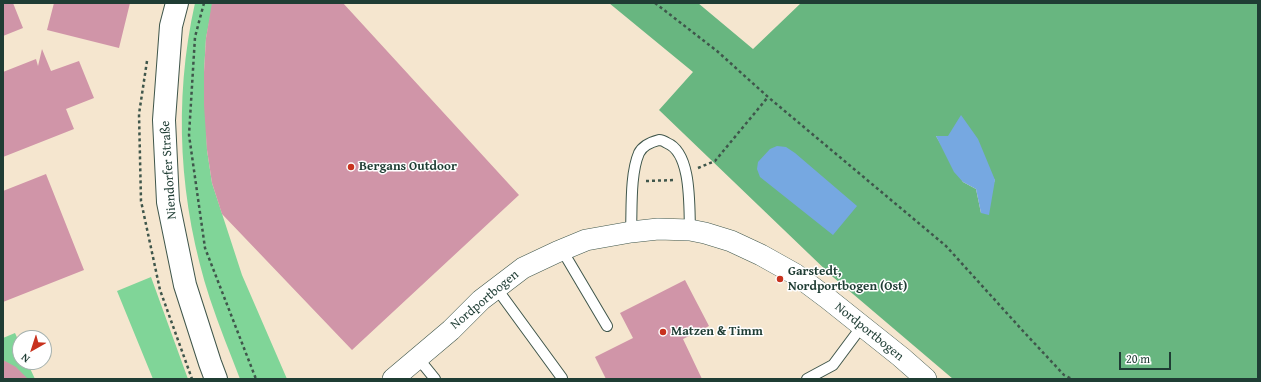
<!DOCTYPE html>
<html>
<head>
<meta charset="utf-8">
<style>
	body { margin:0 }
	#map { position:relative; width:1261px; height:382px; overflow:hidden; background:#f5e6cf; font-family:"Gentium Book Plus",serif }
	canvas { display:block }
	.frame { position:absolute; inset:0; border:4px solid #1f3d34; pointer-events:none }
	.north { position:absolute; left:12px; top:330px; width:40px; height:40px; box-sizing:border-box; background:#fff; border:1px solid #a5b1ae; border-radius:50%; rotate:219deg; font-size:11px; font-weight:700; line-height:16px; text-align:center; color:#1f3d34 }
	.north::after { content:''; display:block; margin:auto; width:14px; height:18px; background:#c8321e; clip-path:polygon(50% 0,100% 100%,50% 72%,0 100%) }
	.scale { position:absolute; left:1119px; top:352px; width:52px; height:18px; box-sizing:border-box; border:2px solid #1f3d34; border-top:0; padding-left:5px; font-size:12px; line-height:14px; white-space:nowrap; color:#1f3d34; -webkit-text-stroke:3px #fff; paint-order:stroke }
</style>
</head>
<body>
<div id="map">
<canvas width="1261" height="382"></canvas>
<div class="frame"></div>
<div class="north">N</div>
<div class="scale">20 m</div>
</div>
<script>
const context = document.querySelector('canvas').getContext('2d');
context.lineJoin = 'round';
function paint(path, color) { context.fillStyle = color; context.fill(path, 'evenodd'); }
function strokePath(path, color, width, dash) { context.strokeStyle = color; context.lineWidth = width; context.lineCap = dash ? 'butt' : 'round'; context.setLineDash(dash || []); context.stroke(path); }
function write(font, color, halo, rows, align = 'center') {
  context.font = font + ' "Gentium Book Plus",serif'; context.lineWidth = 3; context.setLineDash([]); context.textBaseline = 'middle'; context.strokeStyle = halo; context.fillStyle = color; for (const [text, x, y, turn = 0] of rows) {
    context.save(); context.translate(x, y); context.rotate((+turn || 0) * Math.PI / 180); context.textAlign = isNaN(turn) ? turn : align; if (halo) context.strokeText(text, 0, 0); context.fillText(text, 0, 0); context.restore();
  }
}
paint(new Path2D(`
	M195 3H213L206 38 204 72 207 150 212 183 242 275 287 379H240C230 353 219 326 210 299 179 203 173 102 195 3Z
	M151 277 188 379H153L117 291Z
	M15 333 20 344V362H27L35 379H26L3 361V338Z`), '#80d598');
paint(new Path2D(`
	M609 3H698L753 49 801 3H1258V379H953L833 277 659 110 693 72ZM936 136H948L995 180 981 213 976 189 963 182Z`), '#68b680');
paint(new Path2D(`
	M961 115 978 139 995 180 989 215 981 213 976 189 963 182 954 172 936 136H948Z
	M777 146 786 147 795 153 857 206 833 235 760 177 757 169 758 162 770 149Z`), '#76a8e1');
paint(new Path2D(`
	M3 3H13L23 28 3 36Z
	M54 3H130L119 48 47 30Z
	M212 3H343L519 195 352 350 222 214 212 183 207 150 204 105V72L206 38Z
	M42 49 51 71 79 61 94 98 66 109 74 129 3 157V72L36 59 38 66Z
	M46 174 84 270 3 302V191Z
	M685 280 709 326 683 339 702 379H606L595 357 633 338 620 313Z
	M3 360 16 367 28 379H3Z`), '#d095a8');
const lane = new Path2D(`
	M631 232C632 208 630 174 639 153 643 145 651 142 659 140 662 140 664 141 667 143 692 153 689 207 690 230
	M562 250 607 326
	M497 289 562 378
	M418 358 435 379
	M807 379 833 365 862 326`);
const street = new Path2D(`
	M393 379 451 330 481 300 523 268 557 252 586 240 631 232 658 229 690 230 705 233 731 241 761 255 795 274 827 298 901 357 926 379`);
const secondary = new Path2D(`
	M177 3 171 26 164 120 168 202 185 285 210 363 216 379`);
strokePath(lane, '#3f564b', 12);
strokePath(street, '#3f564b', 22);
strokePath(secondary, '#3f564b', 24);
strokePath(new Path2D(`
	M204 3 195 37 189 135 205 248 256 379
	M655 3 717 51 768 97 946 246 1023 331 1064 375 1072 379
	M147 61 139 114 141 201 160 290 192 379
	M698 168 715 161 768 97
	M646 181 675 180`), '#3f564b', 2.5, [3, 3]);
strokePath(lane, '#fff', 10);
strokePath(street, '#fff', 21);
strokePath(secondary, '#fff', 22);
for (const [x, y, r, color] of [
	[351,167,4,"#c8321e"],
	[780,279,4,"#c8321e"],
	[663,332,4,"#c8321e"]
]) { const dot = new Path2D(); dot.arc(x, y, r, 0, 2 * Math.PI); context.fillStyle = color; context.fill(dot); strokePath(dot, '#fff', 1.5); }
write('bold 13px', '#1f3d34', '#fff', [
	["Bergans Outdoor",359,167],
	["Garstedt,",788,272],
	["Nordportbogen (Ost)",788,287],
	["Matzen & Timm",671,332]
], 'left');
write('13px', '#1f3d34', '#fff', [
	["Niendorfer Straße",169,170,-94],
	["Nordportbogen",485,300,-40],
	["Nordportbogen",869,332,39]
]);
</script>
</body>
</html>
